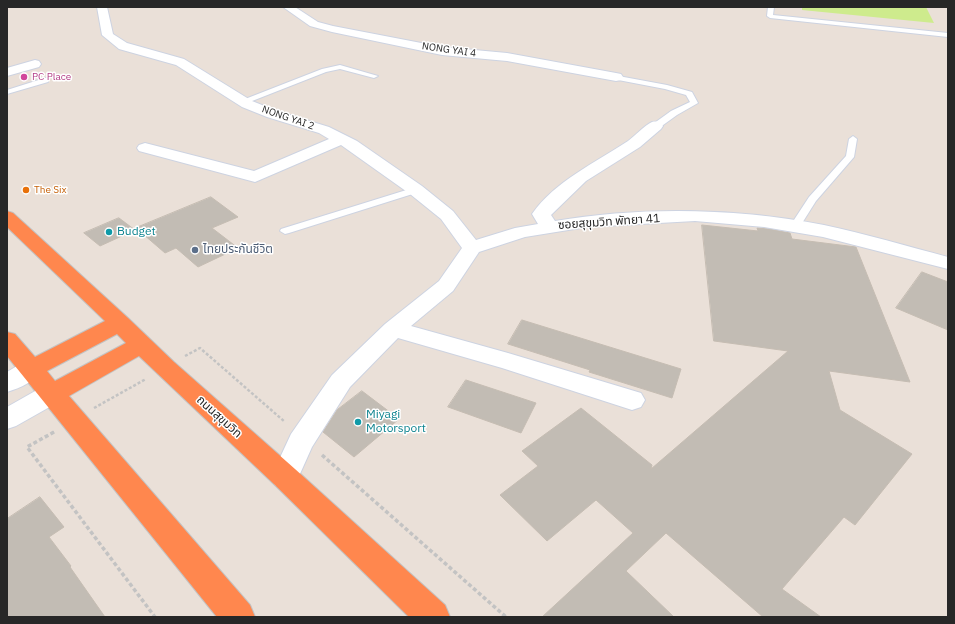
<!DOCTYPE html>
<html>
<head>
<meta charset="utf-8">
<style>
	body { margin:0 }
	#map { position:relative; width:955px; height:624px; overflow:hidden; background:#eae0d8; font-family:"IBM Plex Sans",sans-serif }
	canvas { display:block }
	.frame { position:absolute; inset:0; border:8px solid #272727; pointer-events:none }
</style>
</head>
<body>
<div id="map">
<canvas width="955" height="624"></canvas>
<div class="frame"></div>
</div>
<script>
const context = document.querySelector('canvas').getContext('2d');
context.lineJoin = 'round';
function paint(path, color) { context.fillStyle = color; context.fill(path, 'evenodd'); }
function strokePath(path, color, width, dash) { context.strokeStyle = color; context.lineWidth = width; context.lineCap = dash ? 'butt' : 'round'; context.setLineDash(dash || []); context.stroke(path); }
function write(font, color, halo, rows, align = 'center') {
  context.font = font + ' "IBM Plex Sans","Noto Sans Thai",sans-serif'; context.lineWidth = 3; context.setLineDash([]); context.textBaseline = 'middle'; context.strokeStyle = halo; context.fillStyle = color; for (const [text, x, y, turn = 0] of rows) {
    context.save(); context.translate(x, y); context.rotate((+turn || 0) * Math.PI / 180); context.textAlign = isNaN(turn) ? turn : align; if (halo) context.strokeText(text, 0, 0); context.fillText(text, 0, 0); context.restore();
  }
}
paint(new Path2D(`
	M802 7H926L934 23 802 10Z`), '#ceeb8d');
const building = new Path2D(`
	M211 197 238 217 212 228 238 248 198 267 176 248 165 253 136 228Z
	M119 218 135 230 100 246 84 233Z
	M702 225 758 231 757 228 769 229 790 233 792 239 856 247 910 382 829 371 840 410 912 454 855 525 844 517 782 589 821 617H763L666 533 626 571 674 617H542L633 533 596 500 547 541 500 495 538 466 522 451 581 408 652 465 651 469 788 351 714 341Z
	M922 272 948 282V330L896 308Z
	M522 320 681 369 672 398 589 372 590 370 508 344Z
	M466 380 536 403 521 433 448 407Z
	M362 391 399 419 354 457 323 432 337 410Z
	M40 497 64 527 49 537 71 566 70 567 105 617H7V519Z`);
paint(building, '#c2bcb4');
strokePath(building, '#c5bcb2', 1);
const lane = new Path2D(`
	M768 7H774L773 15 948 33V37L770 18 767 16Z
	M340 65 378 76 374 78 340 69 326 72 247 103H244L240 101 322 69Z
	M613 75 667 85 692 92 698 103 677 115 659 128H653V124L671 111 690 102 686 95 665 89 613 79Z
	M45 78H48V82L7 94V90Z
	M853 136 857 139 854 157 816 201 799 228H791L790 226 809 197 846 156 849 139Z
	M416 187 419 188 421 190 419 192 289 233 285 234 280 231 281 229Z`);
const street = new Path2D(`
	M97 7H107L113 34 127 43 184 59 252 101 277 111 329 127 357 141 422 186 453 211 476 240 515 228 538 224 532 214C555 181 595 163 628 141 635 136 645 125 652 122 656 121 658 122 661 123L663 126 661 129 640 147 586 181 551 215 555 221C641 206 739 208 824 225 866 234 907 246 948 257V269L823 237 764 227 695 221 587 227 525 237 479 252 453 291 411 326 508 353 641 393 645 400 641 407 632 410 502 368 398 338 350 387 312 447 295 485 285 489 275 485 271 477 291 434 332 375 385 324 439 281 462 248 441 219 410 194 341 145 255 182 139 151 137 148 139 145 145 143 254 171 329 139 319 133 267 117 242 107 176 65 119 49 102 35Z
	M283 7H295L318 22 333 26 442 47 507 53 616 73 621 74 623 77 621 80 616 81 507 61 442 55 332 32 310 26Z
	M35 60 39 61 41 64 39 67 7 76V68Z`);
const secondary = new Path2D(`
	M31 360 40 363 43 369C36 381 20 388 7 392V372L22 363Z
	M53 384 62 386 66 393 62 400 16 426 7 429V407L44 386Z`);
const highway = new Path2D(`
	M7 211 13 213 128 318 174 362 295 469 445 605 450 617H409L275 485 139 356 69 396 250 605 255 617H217L7 356V332L15 334 35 357 105 321 7 227ZM117 334 126 343 55 381 47 371Z`);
strokePath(lane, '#cdd3e1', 2);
strokePath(street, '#cdd3e1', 2);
strokePath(secondary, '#cdd3e1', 2);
strokePath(highway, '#c3c3c3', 2);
strokePath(new Path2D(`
	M185 356 200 348 285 422
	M94 408 146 379
	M52 433 54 432`), '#c3c3c3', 2.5, [3, 2]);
strokePath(new Path2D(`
	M54 432 27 447 155 617
	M322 455 506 617`), '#c3c3c3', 3.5, [4, 2.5]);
paint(lane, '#fff');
paint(street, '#fff');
paint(secondary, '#fff');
paint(highway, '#ff874e');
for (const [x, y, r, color] of [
	[24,77,4,"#d1479c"],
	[26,190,4,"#e8710a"],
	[109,232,4,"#0f9aa8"],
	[195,250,4,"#5c6f8a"],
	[358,422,4,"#0f9aa8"]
]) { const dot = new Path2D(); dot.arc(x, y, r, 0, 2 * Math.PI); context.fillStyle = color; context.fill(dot); strokePath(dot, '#fff', 1.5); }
write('10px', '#272727', '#fff', [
	["NONG YAI 4",449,50,8],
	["NONG YAI 2",288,118,19]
]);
write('10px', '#b23c85', '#fff', [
	["PC Place",32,77]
], 'left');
write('10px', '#c56008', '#fff', [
	["The Six",34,190]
], 'left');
write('12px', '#272727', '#fff', [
	["ซอยสุขุมวิท พัทยา 41",609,222,-4],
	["ถนนสุขุมวิท",219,417,42]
]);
write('12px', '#0d838f', '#fff', [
	["Budget",117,232],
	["Miyagi",366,415],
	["Motorsport",366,429]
], 'left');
write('12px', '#4e5e75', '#fff', [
	["ไทยประกันชีวิต",203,250]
], 'left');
</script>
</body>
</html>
